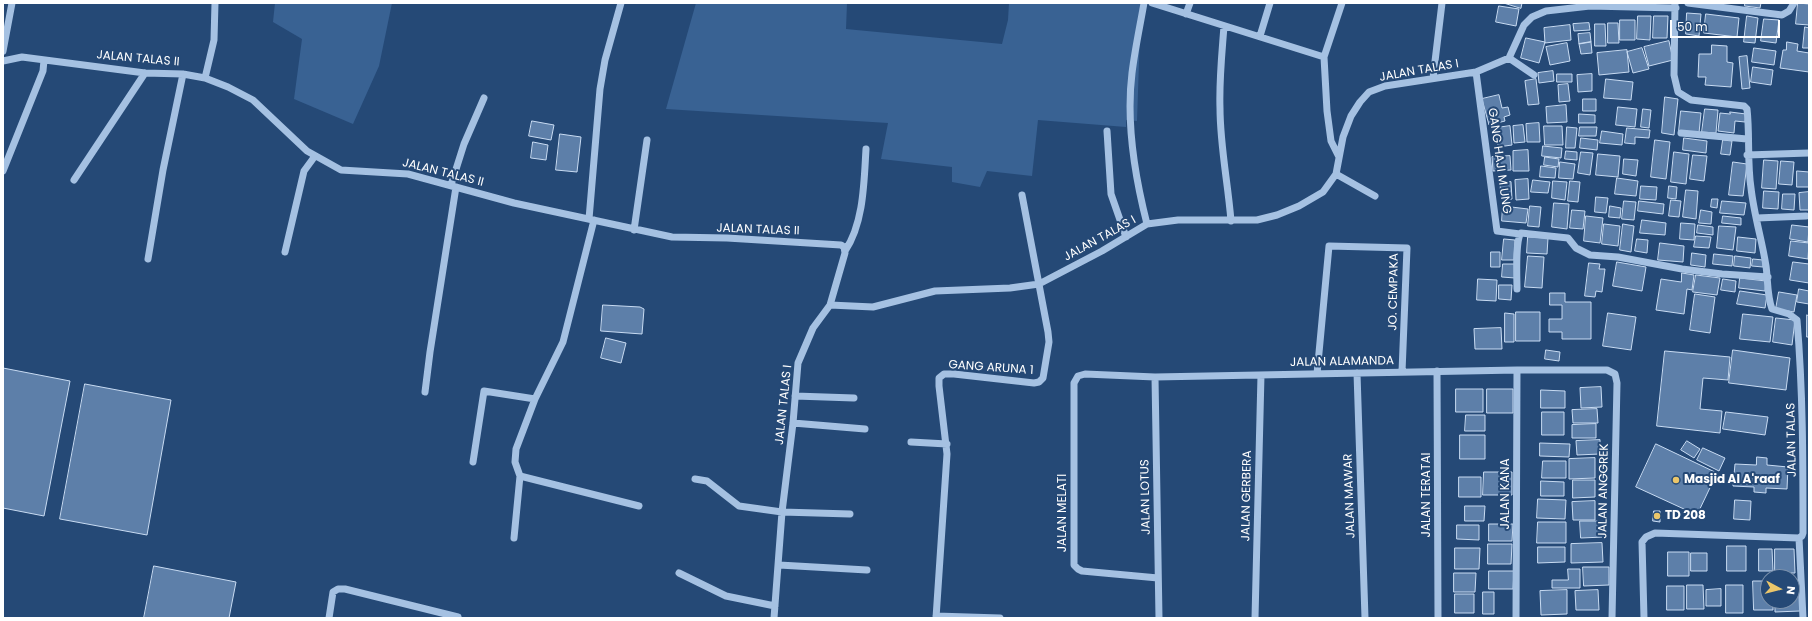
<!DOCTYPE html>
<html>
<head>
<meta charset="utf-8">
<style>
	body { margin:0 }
	#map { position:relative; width:1812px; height:621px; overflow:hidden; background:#254976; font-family:Poppins,sans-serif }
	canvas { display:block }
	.frame { position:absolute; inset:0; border:4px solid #fff; pointer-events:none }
	.north { position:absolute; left:1760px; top:569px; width:40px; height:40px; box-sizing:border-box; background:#254976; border:1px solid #7c92ad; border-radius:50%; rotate:97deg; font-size:11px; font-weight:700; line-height:16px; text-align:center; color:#fff }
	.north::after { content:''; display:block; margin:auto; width:14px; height:18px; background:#ebc66a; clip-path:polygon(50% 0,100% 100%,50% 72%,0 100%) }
	.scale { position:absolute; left:1670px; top:20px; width:110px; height:18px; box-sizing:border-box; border:2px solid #fff; border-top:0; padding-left:5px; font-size:12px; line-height:14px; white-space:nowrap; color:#fff; -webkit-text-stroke:3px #254976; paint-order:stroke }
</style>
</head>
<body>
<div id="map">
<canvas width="1812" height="621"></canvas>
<div class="frame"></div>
<div class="north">N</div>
<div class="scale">50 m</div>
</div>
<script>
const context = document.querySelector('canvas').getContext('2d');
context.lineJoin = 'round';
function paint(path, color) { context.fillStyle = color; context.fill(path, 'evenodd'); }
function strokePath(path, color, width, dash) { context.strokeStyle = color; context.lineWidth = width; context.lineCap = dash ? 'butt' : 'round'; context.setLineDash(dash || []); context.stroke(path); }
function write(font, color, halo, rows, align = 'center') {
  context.font = font + ' Poppins,sans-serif'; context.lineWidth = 4; context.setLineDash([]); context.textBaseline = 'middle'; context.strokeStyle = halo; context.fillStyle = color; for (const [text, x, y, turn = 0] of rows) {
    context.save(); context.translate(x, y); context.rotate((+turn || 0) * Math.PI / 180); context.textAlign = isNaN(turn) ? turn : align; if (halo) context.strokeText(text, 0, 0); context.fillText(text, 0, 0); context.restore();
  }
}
paint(new Path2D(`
	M275 3H392L379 66 353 124 294 99 302 39 273 22Z
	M696 3H847L846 29 1002 44 1008 20 1009 3H1141L1137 121 1126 120V127L1038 120 1032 176 987 171 980 187 952 182V167L881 159 888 123 666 109Z`), '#396293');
const building = new Path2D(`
	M1504 3H1522L1521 8Z
	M1745 3H1761L1760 8 1745 6Z
	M1798 3 1809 4V25L1796 24Z
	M1499 6 1519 9 1516 26 1496 22Z
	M1687 13 1701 14 1699 36 1686 34Z
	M1706 14 1739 18 1737 37 1704 33Z
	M1638 16H1651L1650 40 1637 39Z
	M1654 16H1668L1667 38H1653Z
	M1747 16 1758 18 1755 43 1744 42Z
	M1764 19 1779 20 1776 43 1761 41Z
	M1620 20H1635V40H1620Z
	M1589 23 1590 30 1574 31 1573 24Z
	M1608 23H1618L1619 43H1608Z
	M1595 24H1605L1606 46H1595Z
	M1570 25 1571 40 1545 43 1544 28Z
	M1805 27 1809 28V48H1803Z
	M1590 33 1591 42 1579 44 1578 34Z
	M1526 38 1545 42 1539 63 1521 58Z
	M1669 41 1673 60 1649 66 1644 47Z
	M1591 42 1592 53 1581 54 1579 44Z
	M1787 42 1798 44 1797 51 1809 53V72L1780 68 1783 50H1786Z
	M1567 43 1570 61 1550 65 1546 47Z
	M1712 45 1727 46V62L1733 63 1731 87 1705 85 1706 77H1698L1699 54H1711Z
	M1642 48 1649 69 1633 73 1627 52Z
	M1754 48 1776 51 1774 65 1752 62Z
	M1627 50 1629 72 1599 75 1597 53Z
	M1747 56 1750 88 1742 89 1739 57Z
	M1753 67 1773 70 1771 85 1751 82Z
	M1553 71 1554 81 1539 83 1538 73Z
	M1557 74H1572V82H1557Z
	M1592 74V91L1578 92 1577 75Z
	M1536 79 1539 104 1528 105 1525 81Z
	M1606 79 1633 82 1631 100 1604 98Z
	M1568 84 1570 101 1559 102 1558 85Z
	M1499 95 1502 108 1508 107 1510 115 1504 117 1505 121 1489 125 1482 99Z
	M1665 97 1678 99 1674 135 1662 133Z
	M1583 99H1596V111H1583Z
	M1566 105 1567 122 1547 123 1546 107Z
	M1618 107 1637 109 1635 127 1616 125Z
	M1643 109 1651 110 1649 128 1641 127Z
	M1705 109 1718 110 1716 133 1702 132Z
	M1681 111 1701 113 1699 133 1679 131Z
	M1730 112 1746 114 1745 122 1735 121 1734 133 1718 131 1720 113 1730 114Z
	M1579 114 1595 115V123H1579Z
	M532 121 554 125 551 140 529 136Z
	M1539 123 1540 142H1527L1526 124Z
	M1523 125 1525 142 1514 143 1513 126Z
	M1510 126 1512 145 1498 147 1496 128Z
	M1544 126H1562L1563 145H1545Z
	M1567 127 1577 128 1575 148H1566Z
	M1580 127H1597L1596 136H1579Z
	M1627 128 1650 130 1649 138 1635 137V144L1625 143Z
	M1602 131 1623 134 1622 145 1600 143Z
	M560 134 581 137 577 172 556 170Z
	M1581 138 1598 140 1597 150 1580 148Z
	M1684 138 1707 141 1706 153 1683 150Z
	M1655 140 1670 142 1666 179 1651 177Z
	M1723 140 1732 141 1730 155 1721 154Z
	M533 142 548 145 546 160 531 158Z
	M1543 146 1562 148 1561 158 1542 156Z
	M1528 150 1529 171H1513V151Z
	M1566 151 1577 152V160L1565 159Z
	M1581 152 1593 153 1590 175 1578 173Z
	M1674 152 1689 154 1686 184 1671 182Z
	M1598 154 1620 156 1618 177 1596 175Z
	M1693 155 1707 156 1704 181 1690 179Z
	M1510 156 1511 170 1493 171 1492 157Z
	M1545 157 1559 159 1558 167 1544 165Z
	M1624 159 1638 160 1636 176 1623 174Z
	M1764 160 1778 161 1776 189 1762 188Z
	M1781 161 1794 162 1792 185 1779 184Z
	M1560 162 1575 164 1573 179 1559 178Z
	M1733 162 1747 164 1743 196 1729 195Z
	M1541 166 1556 168 1555 178 1540 177Z
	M1797 171 1809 172V187H1797Z
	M1617 178 1638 181 1636 196 1615 194Z
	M1528 179 1529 199 1516 200 1515 180Z
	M1533 180 1550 182 1548 193 1531 192Z
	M1553 181 1567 182 1565 200 1552 198Z
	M1570 181 1580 182 1578 202 1568 201Z
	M1511 182 1512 199 1501 200 1500 183Z
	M1641 186 1657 187 1656 200 1640 199Z
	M1669 186 1677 187 1676 199 1668 198Z
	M1686 190 1698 191 1696 219 1683 217Z
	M1764 191 1779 192 1778 209 1763 208Z
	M1809 192V210H1800L1799 193Z
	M1783 194H1795L1794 210 1782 209Z
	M1596 197 1608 198 1606 213 1595 212Z
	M1712 199H1718L1717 208 1711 207Z
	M1671 200 1681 201 1679 217 1669 216Z
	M1624 201 1636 202 1634 220 1622 219Z
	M1639 201 1664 204 1663 214 1638 211Z
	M1722 201 1746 203 1744 215 1720 213Z
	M1554 203 1569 204 1567 229 1552 227Z
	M1503 206 1528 209 1526 223 1502 221Z
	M1530 206 1541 207 1539 227 1528 226Z
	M1610 206 1621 208 1620 218 1609 217Z
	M1572 210 1585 211 1583 229 1570 228Z
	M1701 210 1712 212 1711 224 1699 223Z
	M1586 216 1603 218 1600 243 1584 241Z
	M1723 216 1741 218V225L1722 223Z
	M1642 220 1666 223 1665 235 1640 233Z
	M1681 223 1695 224 1694 240 1680 239Z
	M1604 224 1620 226 1618 246 1602 244Z
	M1623 224 1634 226 1631 252 1620 250Z
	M1698 225 1713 227V235L1697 233Z
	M1792 225 1809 227 1808 242 1790 239Z
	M1719 226 1736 227 1733 250 1717 248Z
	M1696 236 1711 237 1709 248 1694 247Z
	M1528 237 1548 238 1547 254 1527 253Z
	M1738 237 1756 239 1755 253 1737 251Z
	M1504 239 1515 240 1514 260H1502Z
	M1637 239 1648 240 1647 253 1635 251Z
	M1791 241 1809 243 1808 259 1789 256Z
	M1660 243 1684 246 1683 262 1658 260Z
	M1491 252H1500V267H1491Z
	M1692 253 1706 255 1705 267 1691 265Z
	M1714 254 1733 256 1732 266 1713 264Z
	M1528 256 1544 257 1542 288 1525 287Z
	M1735 256 1751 258 1750 268 1734 266Z
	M1753 259 1763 260V267L1752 266Z
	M1617 262 1646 267 1642 291 1613 286Z
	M1793 262 1809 264V283L1790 280Z
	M1589 263 1600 264 1599 269H1605L1602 292 1596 291 1595 297 1585 296Z
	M1503 264H1515V278L1502 277Z
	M1682 273 1694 275 1692 290 1687 289 1684 314 1656 310 1661 279 1681 282Z
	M1696 275 1720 278 1717 295 1693 292Z
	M1740 278 1766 281 1765 291 1739 288Z
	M1478 279 1497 280 1496 301 1477 300Z
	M1723 279 1736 281 1735 292 1721 290Z
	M1499 285H1512L1511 300 1499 299Z
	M1799 289 1809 291V304L1797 302Z
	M1740 291 1767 295 1765 308 1737 304Z
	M1779 292 1797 295 1794 312 1776 309Z
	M1550 293H1565V302H1591V339H1562V332H1549V319H1562V305H1550Z
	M1695 294 1715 297 1710 333 1690 330Z
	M603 305 640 307 644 309 642 334 601 331Z
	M1516 312H1540V341H1516Z
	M1505 313 1514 314V342H1505Z
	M1608 313 1636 317 1631 350 1603 346Z
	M1743 314 1773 317 1770 342 1740 339Z
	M1807 315 1809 316V337H1807Z
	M1776 318 1795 320 1792 345 1773 342Z
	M1501 328 1502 349H1475L1474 329Z
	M606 338 626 343 621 363 601 358Z
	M1546 350 1560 352 1559 361 1545 359Z
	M1733 350 1790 358 1786 390 1729 383Z
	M1665 351 1730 357 1728 380 1703 378 1700 409 1722 411 1720 433 1657 426Z
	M3 368 70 381 44 516 3 508Z
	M85 384 171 400 147 535 60 519Z
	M1601 387 1602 407 1581 408 1580 388Z
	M1456 389H1483V412H1456Z
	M1487 389H1513V413H1487Z
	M1541 390 1565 391V408H1541Z
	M1597 409 1598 423H1573L1572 410Z
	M1542 412H1564V435H1542Z
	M1726 412 1768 417 1765 435 1723 429Z
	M1466 415H1485V431H1465Z
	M1596 424V438H1572V425Z
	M1460 435H1485V459H1460Z
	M1600 440V454L1577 455 1576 441Z
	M1687 441 1700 449 1694 458 1681 450Z
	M1540 443 1570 444 1569 457 1540 456Z
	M1656 444 1717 473 1697 515 1636 487Z
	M1703 448 1725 458 1719 471 1697 460Z
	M1757 457 1767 458V465L1788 467 1787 489 1766 488V493L1754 492V487L1733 486 1735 464 1756 465Z
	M1595 458V478L1569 479V459Z
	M1543 461H1566V478H1542Z
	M1484 472H1512V495H1483Z
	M1459 477H1481V497H1459Z
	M1573 480H1595V497L1573 498Z
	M1541 481 1564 482V496H1541Z
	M1538 499 1566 500 1565 519 1537 518Z
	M1735 500 1751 501 1750 520 1734 519Z
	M1595 501V520H1573L1572 502Z
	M1465 506H1485L1484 521H1465Z
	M1654 511H1660V522L1653 521Z
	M1580 521H1604V537L1581 538Z
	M1538 522H1566V543H1537Z
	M1489 524H1513L1512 541H1489Z
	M1457 525H1479V540L1457 539Z
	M1602 543 1603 562 1571 563V544Z
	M1488 544H1512L1511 564H1488Z
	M1727 546H1746V571H1727Z
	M1538 547H1565V562L1538 563Z
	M1455 548H1480L1479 569H1455Z
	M1759 549H1772L1773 571H1759Z
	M1775 549H1794L1795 573H1775Z
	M1668 552H1689V576H1668Z
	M1691 553H1707V571H1691Z
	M154 566 236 582 229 618H144Z
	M1583 567H1609V585L1584 586Z
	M1568 569H1580V588H1552V580H1568Z
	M1489 571H1514L1513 589H1489Z
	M1454 573H1476L1475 592H1454Z
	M1792 580H1800V611L1775 612V601H1792Z
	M1753 581H1768V601H1773V610H1754Z
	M1687 585H1703L1704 609H1687Z
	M1726 585H1743V613H1726Z
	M1667 586H1684V610H1667Z
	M1721 589V606H1706V590Z
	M1567 590V614L1541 615 1540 591Z
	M1598 590 1599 610H1576L1575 591Z
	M1483 592H1494V614H1483Z
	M1455 594H1474V613H1455Z`);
paint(building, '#5d7fa9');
strokePath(building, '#c8dbf2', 1);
strokePath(new Path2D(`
	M1144 3C1140 26 1135 49 1132 73 1126 121 1135 177 1147 224
	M1152 3 1324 57
	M1688 3 1782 15 1789 11 1794 3
	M1186 14 1190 3
	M1224 26C1222 53 1219 80 1220 108 1220 146 1228 183 1231 221
	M1260 36 1270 3
	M3 51 12 3
	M1509 58 1534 75
	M3 61 22 57 145 73 183 74 205 78 228 87 253 100 307 151 341 170 408 174 514 203 672 237 727 238 841 245 844 247 845 253 830 305
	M1476 72 1497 231 1520 234
	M205 78 214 40 215 3
	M1433 78 1442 3
	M1107 131 1111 194 1126 237
	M1681 133 1747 139
	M1747 155 1809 153
	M1339 157 1331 141 1327 111 1324 57 1342 3
	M3 171 43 71 44 60
	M1336 174 1375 196
	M74 180 145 73
	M451 185 464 144 484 98
	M1757 218 1806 216
	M589 219 600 89 605 60 621 3
	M634 230 647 140
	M845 251C864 223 864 181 866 149
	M285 252 304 171 315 156
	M148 259 163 170 183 74
	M1517 289C1517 277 1515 241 1521 233L1568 238 1576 248 1590 255 1618 257 1682 269 1722 274 1768 277
	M1437 371 1438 618
	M1357 373 1365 618
	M1317 374 1329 246 1407 248 1402 372
	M1155 377 1159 618
	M425 392 430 352 456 187
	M795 396 854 398
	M793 423 865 429
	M911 442 947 444
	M473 462 484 391 535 399
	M520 476 639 506
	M695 479 707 481 739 506 782 512 850 514
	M514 538 520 476 515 462 516 449 535 399 563 342 594 220
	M1799 538 1803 618
	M779 565 867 570
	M679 573 726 596 775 606
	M1158 578 1082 571 1078 569 1074 565V383L1078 376 1085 374 1155 377 1517 370H1607L1615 374 1617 383 1612 618
	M936 616 1000 618
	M329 618 333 592 338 589H345L458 617
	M774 618 782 512 793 423 798 363 813 328 830 305 873 307 935 291 1010 288 1039 284 1102 251 1147 224 1178 220H1257L1277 215 1299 206 1323 192 1336 174 1343 137 1351 116 1360 102 1369 92 1385 86 1476 72 1509 58 1524 25 1532 17 1546 11 1590 6 1676 8
	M936 618 947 454 939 386V378L944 374H954L1034 383 1039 382 1043 378 1049 342 1048 332 1022 195
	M1255 618 1261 375
	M1516 618 1517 370
	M1644 618 1642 542 1646 537 1655 533 1799 538 1802 536 1803 533C1803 462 1803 391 1797 320L1789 314 1772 309C1767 296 1768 280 1766 266 1762 240 1754 215 1751 188 1747 162 1750 135 1747 109L1744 106 1691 100 1678 92 1674 75 1675 3`), '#a5c1e2', 7);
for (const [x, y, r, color] of [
	[1676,480,4,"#ebc66a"],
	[1657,516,4,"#ebc66a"]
]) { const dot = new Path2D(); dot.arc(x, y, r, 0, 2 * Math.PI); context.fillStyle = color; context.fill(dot); strokePath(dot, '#254976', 1.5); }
write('12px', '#fff', '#254976', [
	["JALAN TALAS II",138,59,5],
	["JALAN TALAS I",1419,71,-10],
	["GANG HAJI M UNG",1499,161,82],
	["JALAN TALAS II",443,173,14],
	["JALAN TALAS II",758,230,2],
	["JALAN TALAS I",1100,239,-29],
	["JO. CEMPAKA",1394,292,-89],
	["JALAN ALAMANDA",1342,362,-1],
	["GANG ARUNA 1",991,368,4],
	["JALAN TALAS I",784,405,-84],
	["JALAN TALAS",1792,440,-91],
	["JALAN ANGGREK",1604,491,-89],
	["JALAN KANA",1506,494,-90],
	["JALAN TERATAI",1427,495,-90],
	["JALAN GERBERA",1247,496,-89],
	["JALAN MAWAR",1350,496,-92],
	["JALAN LOTUS",1146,497,-91],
	["JALAN MELATI",1063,513,-90]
]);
write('bold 12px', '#fff', '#254976', [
	["Masjid Al A'raaf",1684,480],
	["TD 208",1665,516]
], 'left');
</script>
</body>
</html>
